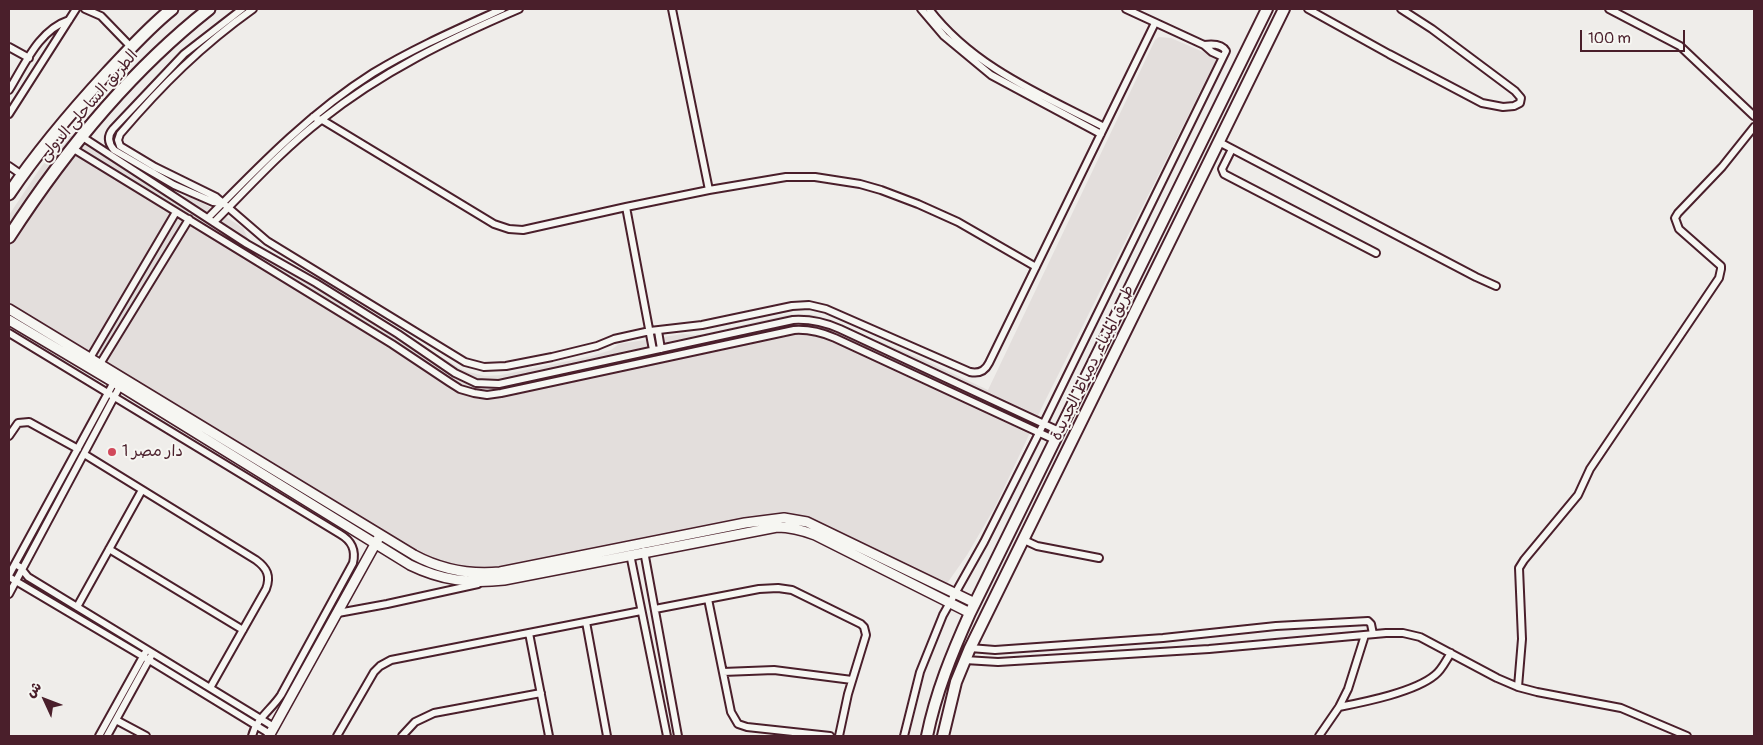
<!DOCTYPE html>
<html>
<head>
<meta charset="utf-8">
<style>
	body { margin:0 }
	#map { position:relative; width:1763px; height:745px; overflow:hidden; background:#efedea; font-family:Pangolin,"Playpen Sans Arabic",sans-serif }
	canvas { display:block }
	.frame { position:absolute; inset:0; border:10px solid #4a1f2b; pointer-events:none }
	.north { position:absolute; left:20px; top:675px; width:50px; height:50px; -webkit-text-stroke:4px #f6f6f2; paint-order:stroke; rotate:313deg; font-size:14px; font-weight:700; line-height:20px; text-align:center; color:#4a1f2b }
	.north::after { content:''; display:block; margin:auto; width:18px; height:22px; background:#4a1f2b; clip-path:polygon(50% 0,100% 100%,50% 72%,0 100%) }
	.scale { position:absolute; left:1580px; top:30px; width:105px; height:22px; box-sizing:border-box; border:2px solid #4a1f2b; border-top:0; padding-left:6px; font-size:15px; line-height:18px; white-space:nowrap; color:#4a1f2b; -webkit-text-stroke:4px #f6f6f2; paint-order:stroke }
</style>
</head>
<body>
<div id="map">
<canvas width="1763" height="745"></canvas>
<div class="frame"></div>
<div class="north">ش</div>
<div class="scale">100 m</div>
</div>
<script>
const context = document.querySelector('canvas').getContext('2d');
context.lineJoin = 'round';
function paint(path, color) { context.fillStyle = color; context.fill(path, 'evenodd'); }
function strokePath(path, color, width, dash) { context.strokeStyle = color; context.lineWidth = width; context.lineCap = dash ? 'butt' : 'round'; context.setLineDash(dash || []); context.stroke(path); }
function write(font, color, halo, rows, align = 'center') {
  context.font = font + ' Pangolin,"Playpen Sans Arabic",sans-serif'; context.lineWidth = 4; context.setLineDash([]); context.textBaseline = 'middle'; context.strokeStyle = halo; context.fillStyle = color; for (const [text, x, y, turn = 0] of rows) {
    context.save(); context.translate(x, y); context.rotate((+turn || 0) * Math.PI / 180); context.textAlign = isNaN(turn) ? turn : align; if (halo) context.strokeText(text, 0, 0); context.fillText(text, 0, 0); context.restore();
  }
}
paint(new Path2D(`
	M1159 37 1171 38 1217 58 1044 403 995 507 967 555 941 592 805 526 785 523H775L479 579 444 574 428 567 385 543 9 316V215L41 167 69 134 100 148 180 196 191 197 217 211 243 228 250 243 463 370 469 372 485 376 501 375 592 356 611 350 619 344 683 334 693 335 703 334 786 315 802 314 815 315 831 321 924 360 988 390 1155 40Z`), '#e3dedc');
const street = new Path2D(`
	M85 9 101 16 131 47
	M253 9C201 46 162 85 120 134L118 140 120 146 155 167 216 197 267 241 465 362 484 367 506 366 552 357 597 346 614 339 650 331 702 325 792 306 809 305 826 309 970 372C979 374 985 371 989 363L1155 23
	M672 9 709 190
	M921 9 944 36 991 75 1101 134
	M929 9C973 67 1042 95 1104 127
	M1126 9 1204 45 1212 52 1223 57
	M1308 9 1389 54 1482 103 1503 107 1514 106 1520 103 1521 98 1515 91 1432 29 1401 9
	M1609 9 1680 46 1754 116
	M9 47 29 58
	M9 90C25 64 39 30 69 20
	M9 114 76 9
	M313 117 324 121 494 224 509 229 523 230 626 207 709 190 786 177H815L860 184 881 190 918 204 958 222 1036 267
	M81 136 247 244 316 283 398 334 455 373 476 383 499 384 793 320C810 319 824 322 840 329L1059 431
	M1219 142 1476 277 1496 286
	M72 148 392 344 449 382 460 389 474 393 487 395 501 393 794 330C809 329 821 332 835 338L1055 440
	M1232 149 1222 169 1224 174 1376 253
	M9 166 22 175
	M222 203 213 202 174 185 114 150C108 143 107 136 113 129L184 54 242 9
	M626 207 653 350
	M208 218C260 165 310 113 373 73 414 48 458 29 502 9
	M214 222C249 187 282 150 321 120 381 72 449 39 519 9
	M658 331 661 349
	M9 333 340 534C352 541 356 550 353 563L281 695C272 709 256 719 252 736
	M90 358 176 212
	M100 364 189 219
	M9 436 18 423 29 422 78 449
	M84 454 256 560C267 568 271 576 266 589L210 688
	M1024 540 1037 546 1099 558
	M109 549 243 630
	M644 551 678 736
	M630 554 667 736
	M15 564 20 567 28 577 274 727
	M9 575 114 382
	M9 577 149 660 270 734
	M9 594 120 386
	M708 599 731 712 738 724 747 727 830 736
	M77 607 142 490
	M655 609 759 589 778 588 792 590 861 624 864 627 866 635 848 694 839 736
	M338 613 387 604 478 584
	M586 622 607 736
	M529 633 549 736
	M970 648 995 650 1163 638 1276 626 1368 621 1371 624 1373 634
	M965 660 998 662 1209 649 1386 633H1403L1420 637 1497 678 1518 687 1537 692 1621 708 1687 736
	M723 672 774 670 852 680
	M1518 687 1522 639 1519 568 1524 560 1578 495 1590 469 1719 278 1721 269V266L1679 229 1675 218 1678 213 1722 167 1754 127
	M1339 707C1364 702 1415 692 1435 675 1442 670 1446 660 1451 653
	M116 720 146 736
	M99 736 145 653
	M107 736 151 656
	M337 736 374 672 380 666 391 660 641 611
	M402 736 415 722 434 713 541 693
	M904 736 920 672 943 615 984 542 1039 433 1226 51C1222 44 1211 44 1204 45
	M1319 736 1339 707 1348 689 1365 635`);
const secondary = new Path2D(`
	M9 309 414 555C442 570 469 575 500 572L745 523 784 518 807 522 975 603
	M9 320 120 386 410 565C441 580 469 584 504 580L777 527C791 527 802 530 815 535L970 613
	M269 736 378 539`);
const primary = new Path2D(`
	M927 736C936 692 952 653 970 613L1267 9
	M943 736 956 682 970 648 1284 9`);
const highway = new Path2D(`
	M9 194C38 151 72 111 107 73 128 51 148 28 172 9
	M9 237C64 152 129 72 209 9`);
strokePath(street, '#4a1f2b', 10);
strokePath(secondary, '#4a1f2b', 12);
strokePath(primary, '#4a1f2b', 14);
strokePath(highway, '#4a1f2b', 15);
strokePath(street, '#f6f6f2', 6);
strokePath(secondary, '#f6f6f2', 9);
strokePath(primary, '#f6f6f2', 10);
strokePath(highway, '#f6f6f2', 11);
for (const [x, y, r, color] of [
	[112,452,5,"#d1495b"]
]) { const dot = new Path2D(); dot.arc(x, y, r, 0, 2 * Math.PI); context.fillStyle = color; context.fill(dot); strokePath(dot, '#f6f6f2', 2); }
write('16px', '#4a1f2b', '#f6f6f2', [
	["الطريق الساحلى الدولى",89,106,-49],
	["طريق الميناء, دمياط الجديدة",1093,363,-64]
]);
write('16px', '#4a1f2b', '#f6f6f2', [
	["دار مصر 1",122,452]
], 'left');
</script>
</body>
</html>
